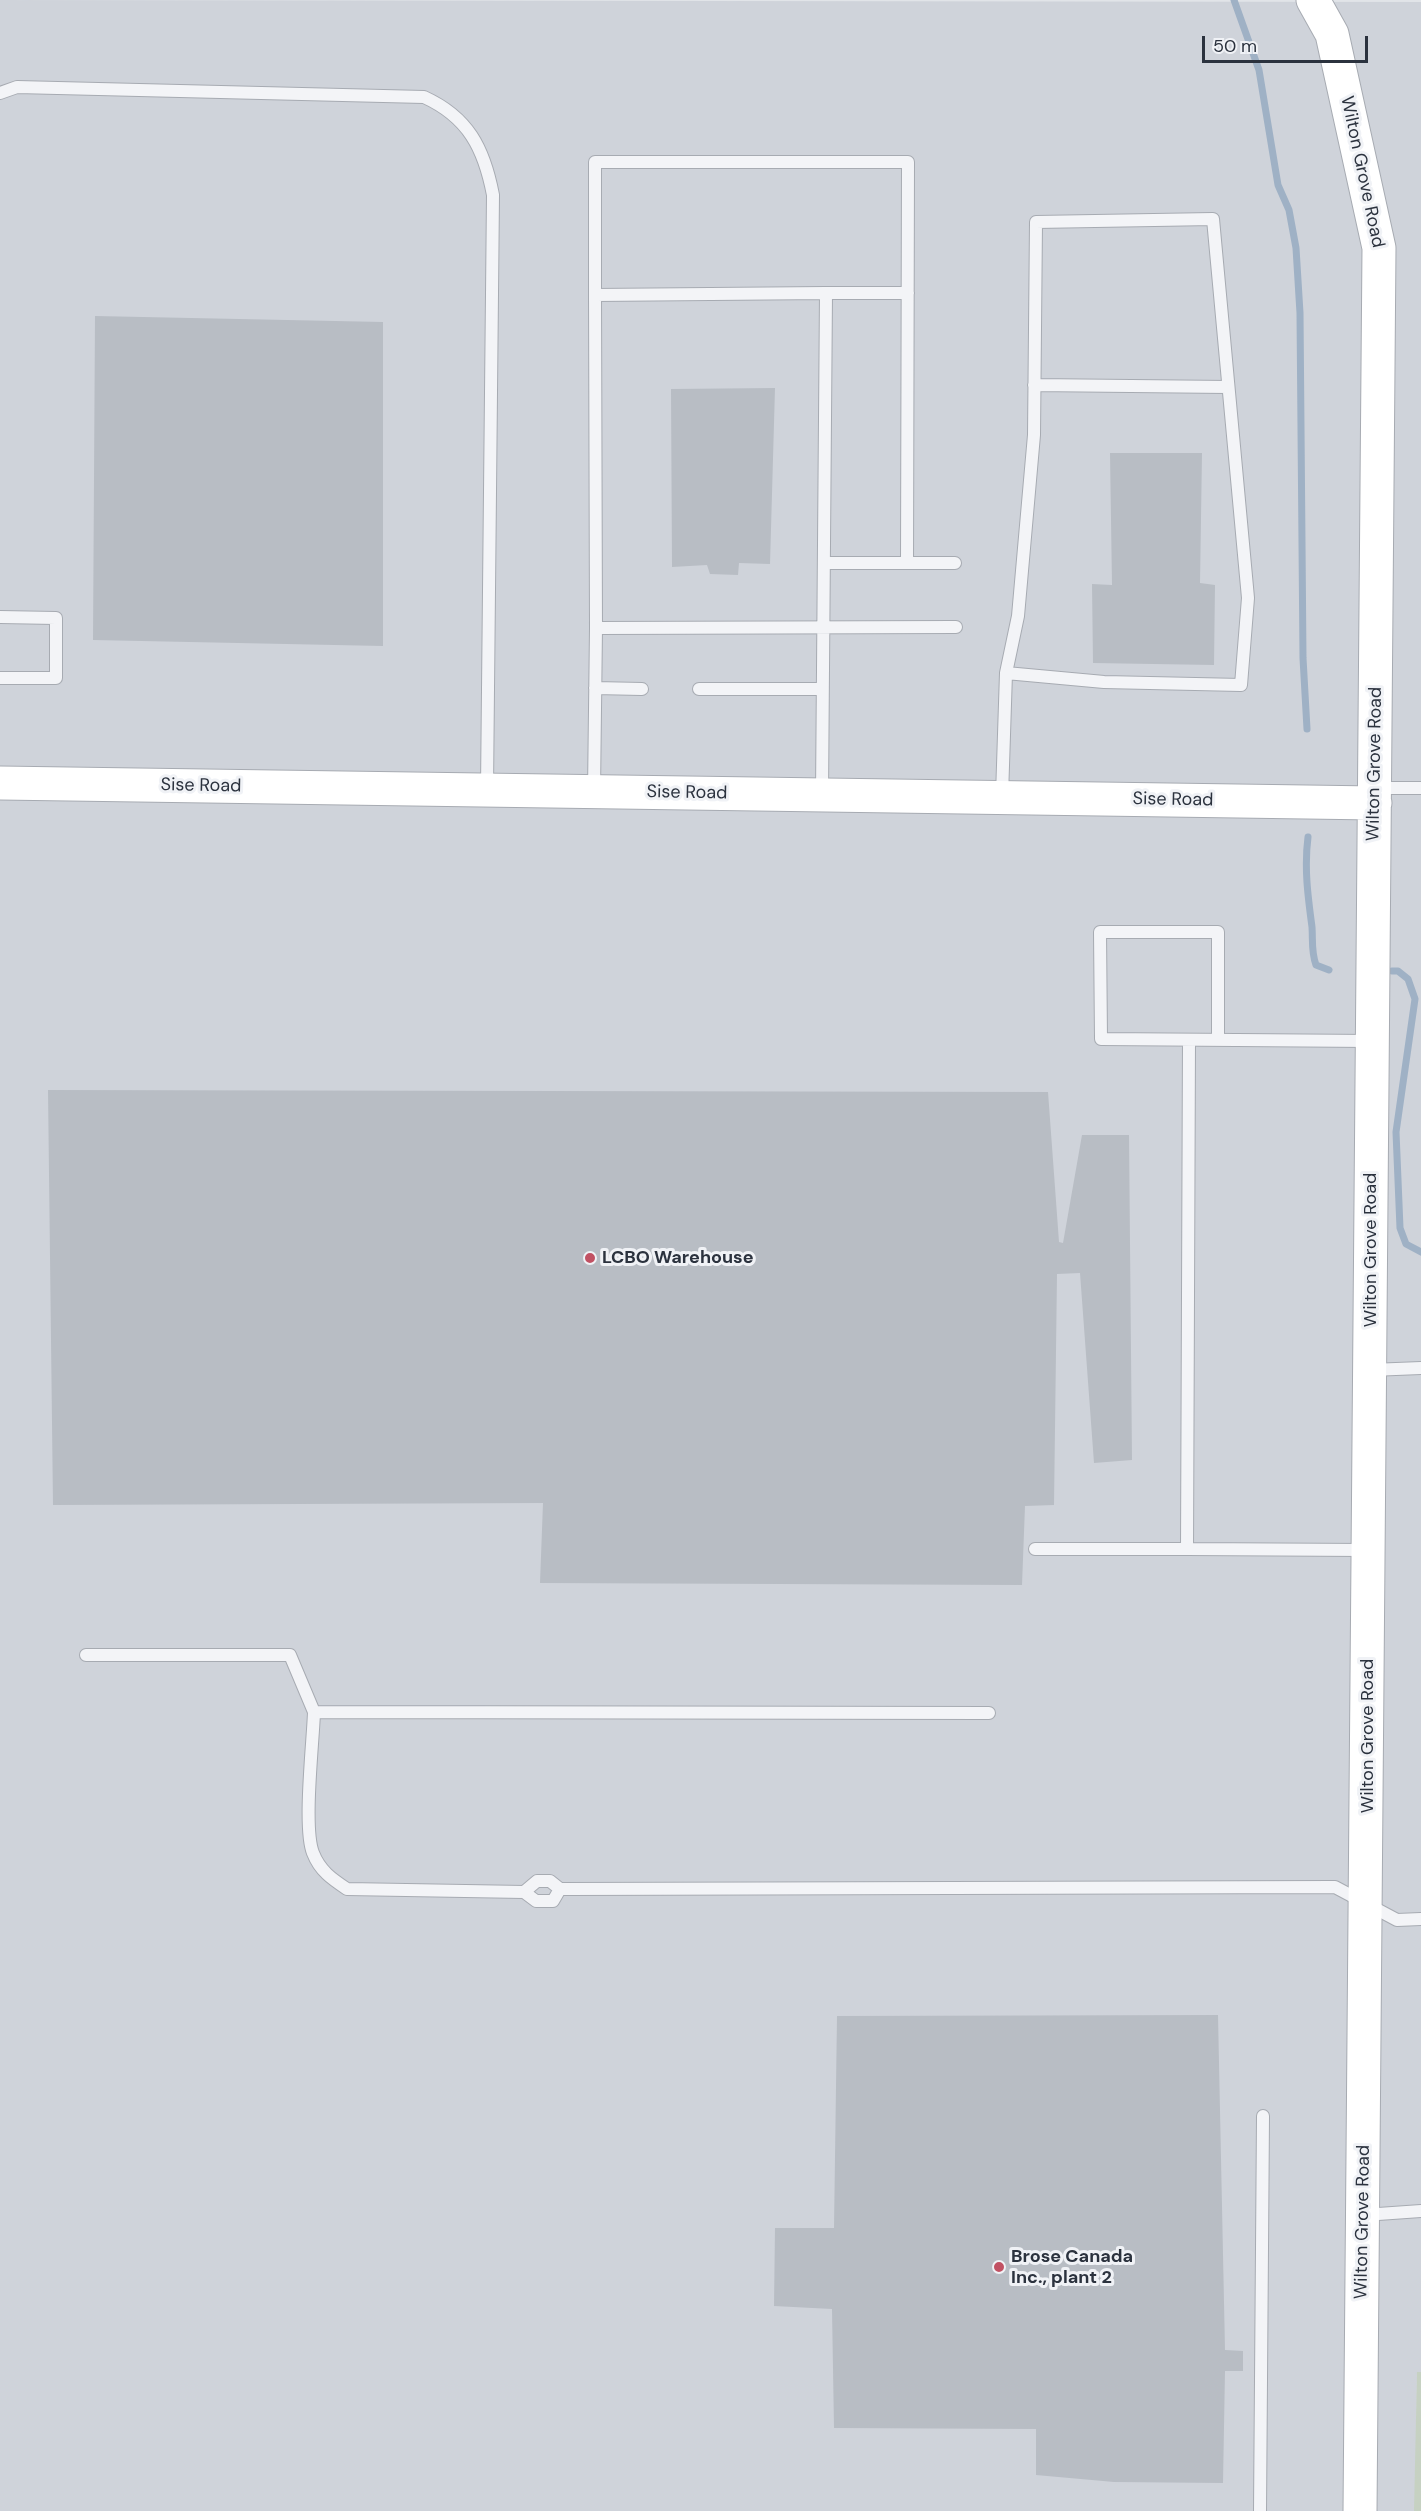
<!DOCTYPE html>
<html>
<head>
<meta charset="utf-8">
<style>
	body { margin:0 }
	#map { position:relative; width:1421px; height:2511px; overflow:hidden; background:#e1e4e8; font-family:"DM Sans",sans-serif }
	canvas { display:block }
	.scale { position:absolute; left:1202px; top:36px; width:166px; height:27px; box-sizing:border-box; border:3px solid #2b323e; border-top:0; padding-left:8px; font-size:18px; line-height:21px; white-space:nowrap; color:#2b323e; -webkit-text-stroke:4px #f0f2f6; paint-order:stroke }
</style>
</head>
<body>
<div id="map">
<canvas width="1421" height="2511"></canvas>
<div class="scale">50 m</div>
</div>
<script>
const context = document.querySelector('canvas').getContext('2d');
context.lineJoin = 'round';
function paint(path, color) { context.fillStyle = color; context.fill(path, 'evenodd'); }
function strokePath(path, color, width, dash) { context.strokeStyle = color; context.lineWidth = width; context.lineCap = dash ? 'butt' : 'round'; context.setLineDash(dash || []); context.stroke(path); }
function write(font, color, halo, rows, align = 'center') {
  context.font = font + ' "DM Sans",sans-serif'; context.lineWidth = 6; context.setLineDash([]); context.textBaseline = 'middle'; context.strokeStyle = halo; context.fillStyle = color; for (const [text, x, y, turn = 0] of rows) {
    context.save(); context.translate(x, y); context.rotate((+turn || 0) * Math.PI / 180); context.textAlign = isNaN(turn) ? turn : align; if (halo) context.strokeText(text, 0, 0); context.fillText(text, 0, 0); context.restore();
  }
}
paint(new Path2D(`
	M0 0 1421 2V2372H1417L1416 2511H0Z`), '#cfd3da');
paint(new Path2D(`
	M1417 2372H1421V2511H1414Z`), '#c6d1c2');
strokePath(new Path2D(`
	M1234 0 1259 70 1278 185 1289 210 1296 248 1300 313 1303 658 1307 729
	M1308 837C1304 868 1308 897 1312 927 1313 941 1311 951 1316 965L1329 970
	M1392 971H1398L1408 979 1415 999 1396 1132 1400 1228 1406 1244 1421 1252`), '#9fb1c5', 7);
paint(new Path2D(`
	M95 316 383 322V646L93 640Z
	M775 388 770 564 739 563 738 575 710 574 707 565 672 567 671 389Z
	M1110 453H1202L1200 583 1215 585 1214 665 1093 663 1092 584 1112 585Z
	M48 1090 1048 1092 1059 1242 1063 1243 1082 1135H1129L1132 1460 1094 1463 1080 1273 1057 1274 1054 1505 1025 1506 1022 1585 540 1583 543 1503 53 1505Z
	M1218 2015 1225 2350 1243 2351V2371H1225L1223 2483 1114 2482 1036 2475V2429L834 2428 832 2309 774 2306 775 2228H834L837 2016Z`), '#b8bdc4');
const lane = new Path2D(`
	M0 93 17 87 424 97C468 117 484 148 493 195L487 788
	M826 293H908
	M595 295V162H908L907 563
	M1034 385 1228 387
	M824 563H955
	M0 617 56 618V678H0
	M596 628 956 627
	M595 688 642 689
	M699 689H822
	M1376 788H1421
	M594 791 596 628 595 295 826 293 822 794
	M1002 796 1006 673 1018 616 1034 435 1036 222 1213 219 1248 598 1241 685 1104 682 1006 673
	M1189 1040 1187 1549 1366 1550
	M1218 1040V932H1100L1101 1039 1371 1041
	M1371 1370 1421 1368
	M1035 1549H1187
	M86 1655H290L314 1712
	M560 1889 553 1901H536L524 1892 347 1889C332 1879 320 1871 313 1853 303 1828 313 1743 314 1712L989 1713
	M524 1892 537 1881H550L560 1889H566L1335 1887 1397 1920 1421 1919
	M1364 2215 1421 2211
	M1260 2511 1263 2116`);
const secondary = new Path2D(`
	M1313 0 1332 34 1379 248 1360 2511
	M0 783 1375 803`);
strokePath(lane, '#a7abb2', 14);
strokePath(secondary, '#a7abb2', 35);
strokePath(lane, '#f3f4f7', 12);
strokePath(secondary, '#fff', 33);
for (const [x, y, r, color] of [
	[590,1258,6,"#c15163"],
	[999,2267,6,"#c15163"]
]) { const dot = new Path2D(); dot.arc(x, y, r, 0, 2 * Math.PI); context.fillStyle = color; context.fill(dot); strokePath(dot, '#f0f2f6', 2); }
write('18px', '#2b323e', '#f0f2f6', [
	["Wilton Grove Road",1362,172,78],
	["Wilton Grove Road",1375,764,-89],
	["Sise Road",201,786,1],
	["Sise Road",687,793,1],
	["Sise Road",1173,800,1],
	["Wilton Grove Road",1371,1250,-90],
	["Wilton Grove Road",1368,1736,-90],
	["Wilton Grove Road",1363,2222,-89]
]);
write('bold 18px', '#2b323e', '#f0f2f6', [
	["LCBO Warehouse",602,1258],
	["Brose Canada",1011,2257],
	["Inc., plant 2",1011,2278]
], 'left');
</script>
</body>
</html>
